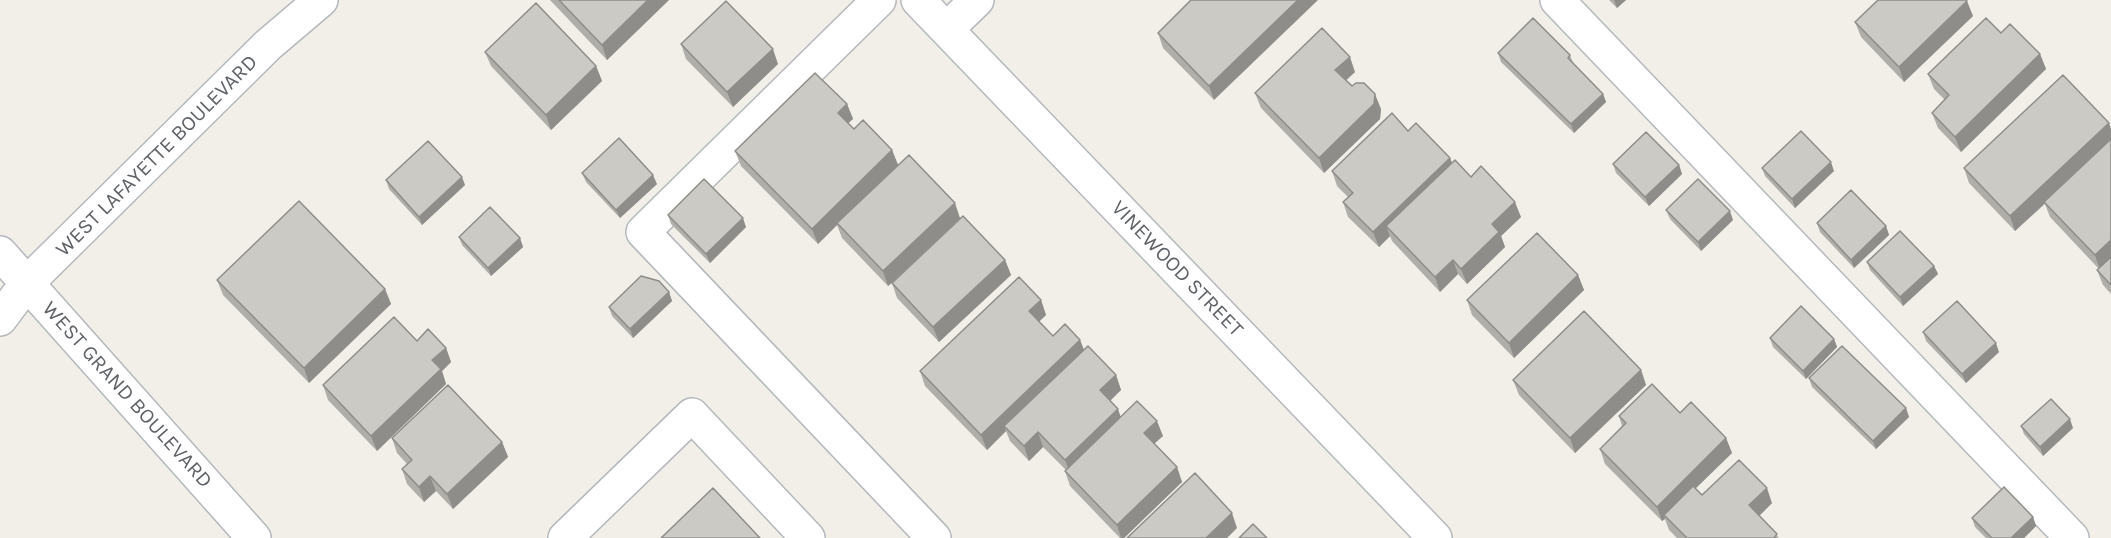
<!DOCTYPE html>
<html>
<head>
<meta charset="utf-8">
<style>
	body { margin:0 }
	canvas { display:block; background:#f1efe8 }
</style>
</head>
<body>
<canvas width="2111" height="538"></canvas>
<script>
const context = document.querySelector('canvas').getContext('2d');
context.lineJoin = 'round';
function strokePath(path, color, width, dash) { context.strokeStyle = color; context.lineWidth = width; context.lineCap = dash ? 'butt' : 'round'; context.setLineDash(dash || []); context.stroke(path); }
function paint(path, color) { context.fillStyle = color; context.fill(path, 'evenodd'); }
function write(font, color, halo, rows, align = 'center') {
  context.font = font + ' Karla,sans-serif'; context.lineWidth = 4.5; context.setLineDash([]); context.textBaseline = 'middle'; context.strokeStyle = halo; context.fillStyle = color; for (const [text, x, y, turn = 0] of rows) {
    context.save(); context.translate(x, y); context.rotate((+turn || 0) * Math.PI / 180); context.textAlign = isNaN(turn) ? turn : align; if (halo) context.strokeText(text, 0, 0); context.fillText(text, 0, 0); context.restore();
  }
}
const minor = new Path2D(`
	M879 0 643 232 934 538
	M918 0 1435 538
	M1557 0 2072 538
	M947 29 977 0
	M0 253 254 538
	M0 319 27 283 268 45 321 0
	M565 538 692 415 808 538`);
strokePath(minor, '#b5b8bc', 36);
strokePath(minor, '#fff', 33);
paint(new Path2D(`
	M550 0H669L607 60Z
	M1191 0 1214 100 1163 48 1158 33Z
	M1609 0H1626L1617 8Z
	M1973 16 1904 82 1861 37 1855 22Z
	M2001 33 2040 54 2046 69 1961 152 1938 128 1932 113 1945 100 1934 89 1928 74Z
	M681 44 778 64 733 107 686 59Z
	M485 52 596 66 602 81 551 130 491 66Z
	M1498 53 1570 55 1573 63 1603 94 1606 102 1574 133 1501 62Z
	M1355 72 1346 80 1381 109 1380 119 1324 173 1261 108 1255 93Z
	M847 104 853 119 848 123 854 129 892 150 898 165 960 218 1005 260 1011 275 939 342 897 298 892 283 888 286 842 238 837 225 818 244 741 166 735 151Z
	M2111 129V294L2103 285 2097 270 2099 269 2050 217 2045 204 2015 231 1969 183 1964 168Z
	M1408 131 1450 158 1452 163 1521 217 1501 236 1505 247 1467 284 1458 274 1440 292 1392 241 1390 236 1379 247 1348 217 1343 202 1348 197 1337 186 1332 171Z
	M1613 164 1679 165 1682 174 1649 206 1616 173Z
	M1762 168 1834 171 1795 208 1765 176Z
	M582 173 657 184 620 218 586 182Z
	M386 180 465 185 422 225 389 189Z
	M1666 210 1733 220 1701 251 1670 219Z
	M668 215 746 227 710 263 671 224Z
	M1817 223 1886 226 1889 235 1854 268 1820 232Z
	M459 237 520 238 523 247 491 276 462 245Z
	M1867 262 1934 266 1938 274 1903 306 1870 270Z
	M1578 275 1584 290 1514 358 1472 315 1467 300Z
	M217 280 385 289 391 304 309 383 223 295Z
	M669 292 672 301 633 338 612 316 609 307Z
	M1041 300 1046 315 1039 322 1053 336 1080 340 1084 350 1116 375 1121 390 1110 400 1121 417 1163 436 1154 444 1177 467 1182 482 1124 538H1120L1070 486 1065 471 1066 470 1043 447 1029 461 1010 441 1006 431 987 450 925 386 920 371Z
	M1923 332 1999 352 1966 383 1926 341Z
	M1770 338 1834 339 1837 347 1806 379 1773 347Z
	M417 341 446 348 451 362 442 371 446 384 377 451 328 400 323 385Z
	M1641 370 1646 385 1575 453 1519 395 1513 380Z
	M1809 378 1906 408 1909 417 1876 449 1812 387Z
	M1680 413 1726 438 1732 453 1695 489 1702 495 1772 503 1759 516 1779 538H1677L1669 530 1665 519 1662 521 1605 464 1600 449 1622 426 1619 416Z
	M2021 426 2073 428 2043 456 2024 434Z
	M392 438 502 442 508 457 453 509 436 491 424 502 407 484 402 469 407 464 397 453Z
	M2033 517 2036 526 2024 538H1986L1975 527 1972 518Z`), '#afaea9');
paint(new Path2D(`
	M648 0H669L607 60 602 45Z
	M1298 0H1318L1214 100 1209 86Z
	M1614 0H1626L1617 8Z
	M1967 1 1973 16 1904 82 1899 67Z
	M773 49 778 64 733 107 727 92Z
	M2040 54 2046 69 1961 152 1955 137Z
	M1350 57 1355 72 1341 85 1335 70Z
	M596 66 602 81 551 130 546 115Z
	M1375 94 1381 109 1380 119 1324 173 1319 158Z
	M1603 94 1606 102 1574 133 1571 124Z
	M847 104 853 119 843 128 838 113Z
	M2109 123 2111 129V141L2015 231 2010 216Z
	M892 150 898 165 837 223V225L818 244 812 229Z
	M1450 158 1456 173 1386 226 1390 236 1379 247 1373 232Z
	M1831 162 1834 171 1795 208 1792 199Z
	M1679 165 1682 174 1649 206 1645 197Z
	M653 175 657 184 620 218 616 210Z
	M462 177 465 185 422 225 419 217Z
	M1515 202 1521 217 1501 236 1505 247 1467 284 1461 269 1492 224Z
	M955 203 960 218 888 286 883 271Z
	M1730 211 1733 220 1701 251 1698 242Z
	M743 218 746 227 710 263 706 254Z
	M1886 226 1889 235 1854 268 1851 260Z
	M520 238 523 247 491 276 488 268Z
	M2111 240V260L2100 270 2095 255Z
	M1005 260 1011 275 939 342 933 327Z
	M1453 260 1458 274 1440 292 1435 277Z
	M1934 266 1938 274 1903 306 1900 297Z
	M1578 275 1584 290 1514 358 1509 343Z
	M385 289 391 304 309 383 304 368Z
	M669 292 672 301 633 338 630 329Z
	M1041 300 1046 315 1034 326 1029 311Z
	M1834 339 1837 347 1806 379 1803 371Z
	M1080 340 1086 355 1004 426 1006 431 987 450 981 435Z
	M1996 343 1999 352 1966 383 1962 374Z
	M446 348 451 362 442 371 446 384 377 451 371 436 432 360Z
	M1641 370 1646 385 1575 453 1570 438Z
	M1116 375 1121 390 1106 405 1100 390Z
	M1906 408 1909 417 1876 449 1873 441Z
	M1118 409 1123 424 1071 475 1065 460Z
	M2070 419 2073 428 2043 456 2040 447Z
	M1157 421 1163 436 1149 448 1144 433Z
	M1038 432 1043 447 1029 461 1024 446Z
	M1726 438 1732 453 1666 517 1664 515 1665 519 1662 521 1657 507Z
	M502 442 508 457 453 509 447 494Z
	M1177 467 1182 482 1124 538H1121L1117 525Z
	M430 476 436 491 424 502 419 487Z
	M1767 488 1772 503 1755 520 1749 505Z
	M1232 513 1237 528 1227 538H1206Z
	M2033 517 2036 526 2024 538H2011Z`), '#8f8d8a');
const building = new Path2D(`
	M559 0H648L602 45Z
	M1191 0H1298L1209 86 1158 33Z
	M1878 0H1966L1967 1 1899 67 1855 22Z
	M726 1 773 49 727 92 681 44Z
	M536 3 596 66 546 115 485 52Z
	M1533 18 1570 55 1568 58 1603 94 1571 124 1498 53Z
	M1986 18 2001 33 2010 24 2040 54 1955 137 1932 113 1949 95 1928 74Z
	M1322 28 1350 57 1335 70 1352 86 1356 83H1364L1375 94 1374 104 1319 158 1255 93Z
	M815 73 847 104 838 113 854 129 863 120 892 150 812 229 735 151Z
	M2063 75 2109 123 2010 216 1964 168Z
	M1392 113 1408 131 1416 123 1450 158 1373 232 1343 202 1353 193 1332 171Z
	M1801 131 1831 162 1792 199 1762 168Z
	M1646 132 1679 165 1645 197 1613 164Z
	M619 138 653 175 616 210 582 173Z
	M2111 139V240L2095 255 2044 202Z
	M428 141 462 177 419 217 386 180Z
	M909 155 955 203 883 271 837 223Z
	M1455 160 1471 177 1481 166 1515 202 1492 224 1499 232 1461 269 1453 260 1435 277 1386 226Z
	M704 179 743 218 706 254 668 215Z
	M1698 179 1730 211 1698 242 1666 210Z
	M1851 190 1886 226 1851 260 1817 223Z
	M299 201 385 289 304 368 217 280Z
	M490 207 520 238 488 268 459 237Z
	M963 216 1005 260 933 327 892 283Z
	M1900 231 1934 266 1900 297 1867 262Z
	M1537 233 1578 275 1509 343 1467 300Z
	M2111 257V285L2097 270Z
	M641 276 659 281 669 292 630 329 609 307Z
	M1019 277 1041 300 1029 311 1053 336 1065 324 1080 340 981 435 920 371Z
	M1957 301 1996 343 1962 374 1923 332Z
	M1801 306 1834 339 1803 371 1770 338Z
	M1584 311 1641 370 1570 438 1513 380Z
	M394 317 417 341 428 329 446 348 432 360 441 369 371 436 323 385Z
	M1088 346 1116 375 1100 390 1118 409 1065 460 1038 432 1024 446 1004 426Z
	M1842 346 1906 408 1873 441 1809 378Z
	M1652 384 1680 413 1691 402 1726 438 1657 507 1600 449 1626 423 1619 416Z
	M448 385 502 442 447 494 430 476 419 487 402 469 412 460 392 438Z
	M2051 399 2070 419 2040 447 2021 426Z
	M1137 401 1157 421 1144 433 1177 467 1117 525 1065 471Z
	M1739 460 1767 488 1749 505 1777 534 1774 538H1687L1664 515 1693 486 1702 495Z
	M1195 473 1232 513 1206 538H1127Z
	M2004 487 2033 517 2011 538H1992L1972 518Z
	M713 488 760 538H661Z
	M1253 524 1267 538H1239Z`);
paint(building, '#cccac5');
strokePath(building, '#8f8d8a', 1.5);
write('21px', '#5f6368', '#fff', [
	["WEST LAFAYETTE BOULEVARD",157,156,-45],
	["VINEWOOD STREET",1177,269,46],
	["WEST GRAND BOULEVARD",127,395,48]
]);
</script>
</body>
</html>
